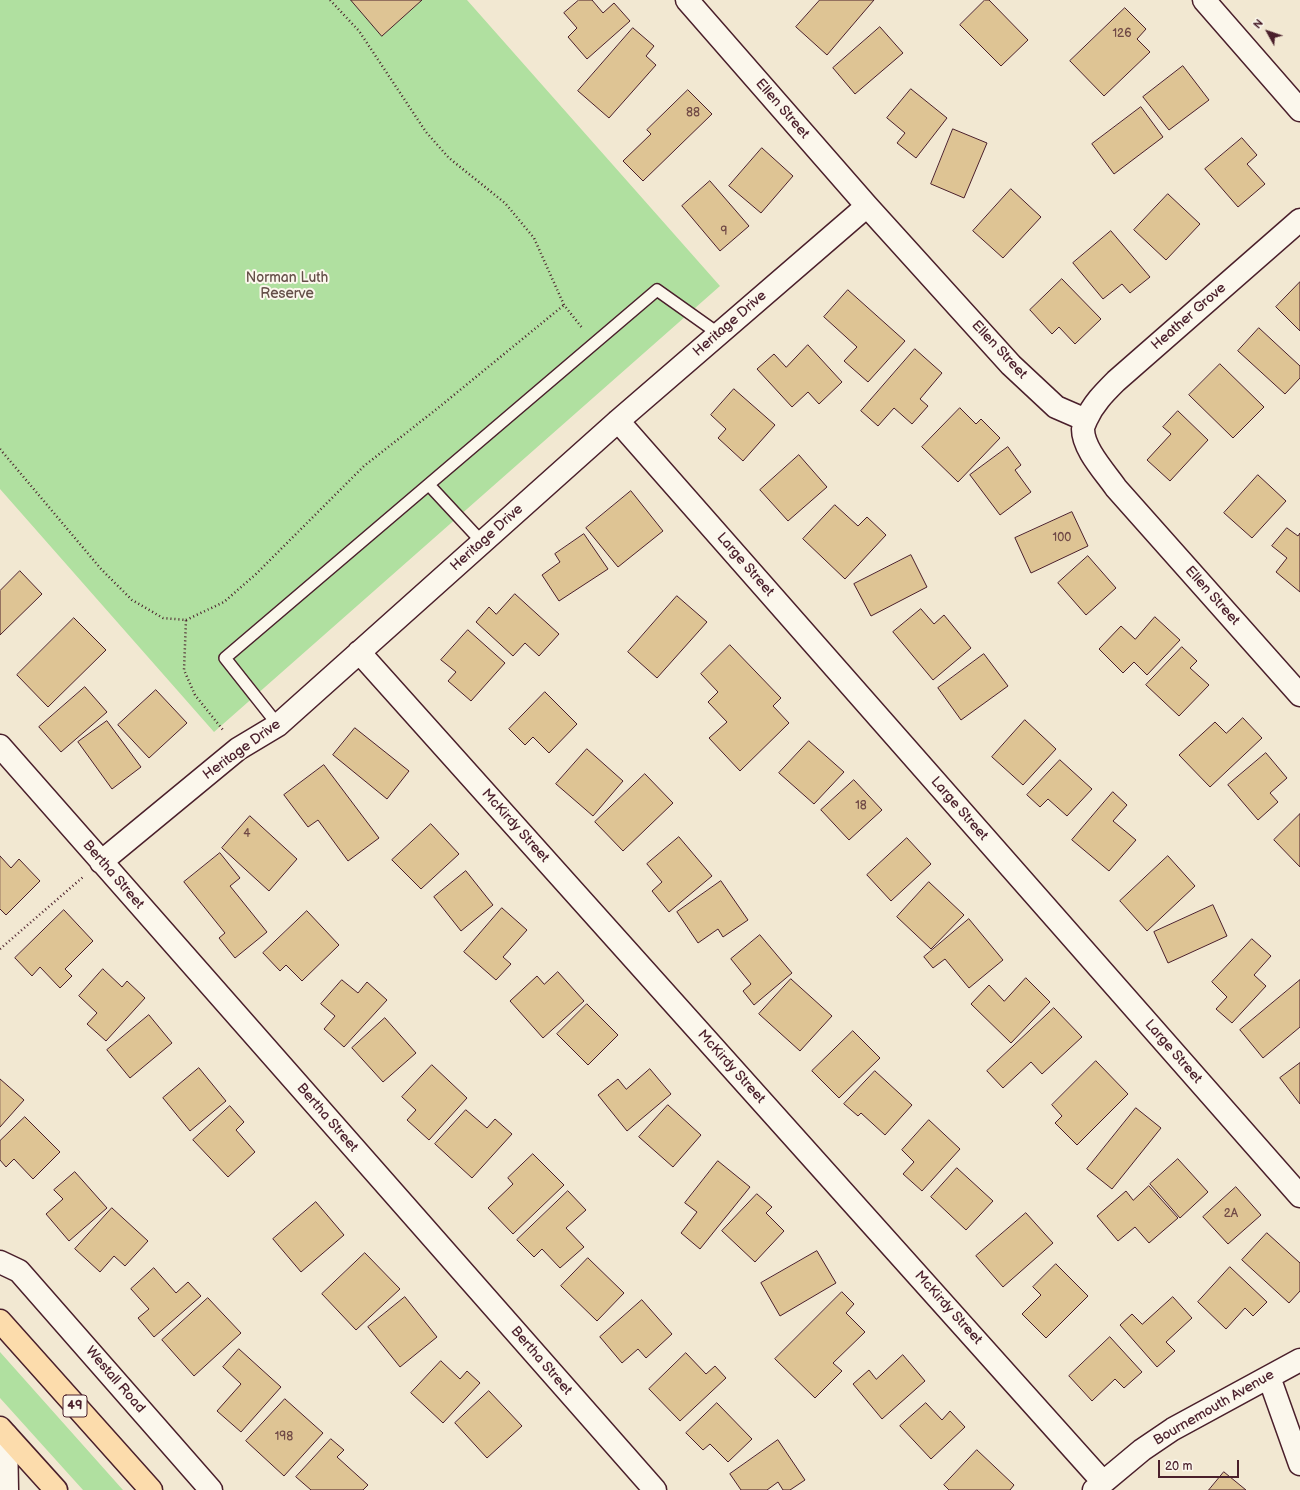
<!DOCTYPE html>
<html>
<head>
<meta charset="utf-8">
<style>
	body { margin:0 }
	#map { position:relative; width:1300px; height:1490px; overflow:hidden; background:#f2e8d2; font-family:"Balsamiq Sans",sans-serif }
	canvas { display:block }
	.north { position:absolute; left:1248px; top:12px; width:40px; height:40px; -webkit-text-stroke:3px #fbf7ec; paint-order:stroke; rotate:310deg; font-size:11px; font-weight:700; line-height:16px; text-align:center; color:#4a1f2b }
	.north::after { content:''; display:block; margin:auto; width:14px; height:18px; background:#4a1f2b; clip-path:polygon(50% 0,100% 100%,50% 72%,0 100%) }
	.scale { position:absolute; left:1158px; top:1460px; width:81px; height:18px; box-sizing:border-box; border:2px solid #4a1f2b; border-top:0; padding-left:5px; font-size:12px; line-height:14px; white-space:nowrap; color:#4a1f2b; -webkit-text-stroke:3px #fbf7ec; paint-order:stroke }
</style>
</head>
<body>
<div id="map">
<canvas width="1300" height="1490"></canvas>
<div class="north">N</div>
<div class="scale">20 m</div>
</div>
<script>
const context = document.querySelector('canvas').getContext('2d');
context.lineJoin = 'round';
function paint(path, color) { context.fillStyle = color; context.fill(path, 'evenodd'); }
function strokePath(path, color, width, dash) { context.strokeStyle = color; context.lineWidth = width; context.lineCap = dash ? 'butt' : 'round'; context.setLineDash(dash || []); context.stroke(path); }
function write(font, color, halo, rows, align = 'center') {
  context.font = font + ' "Balsamiq Sans",sans-serif'; context.lineWidth = 4; context.setLineDash([]); context.textBaseline = 'middle'; context.strokeStyle = halo; context.fillStyle = color; for (const [text, x, y, turn = 0] of rows) {
    context.save(); context.translate(x, y); context.rotate((+turn || 0) * Math.PI / 180); context.textAlign = isNaN(turn) ? turn : align; if (halo) context.strokeText(text, 0, 0); context.fillText(text, 0, 0); context.restore();
  }
}
paint(new Path2D(`
	M0 0H467L720 286 214 732 0 489Z
	M0 1352 123 1490H83L0 1398Z`), '#b0e0a0');
const building = new Path2D(`
	M351 0H422L382 36Z
	M579 0H592L603 13 614 3 630 21 587 59 568 37 577 28 564 13Z
	M820 0H874L827 55 796 27Z
	M985 0H989L1028 40 1001 66 960 25Z
	M1125 8 1146 29 1137 39 1150 52 1104 96 1070 61Z
	M880 27 903 53 855 94 833 68Z
	M633 28 654 46 646 56 656 65 609 118 578 91Z
	M1183 66 1209 100 1169 130 1143 97Z
	M911 89 947 118 916 158 897 143 905 133 887 118Z
	M688 90 712 114 643 181 623 161 651 134 647 130Z
	M1141 107 1163 137 1114 174 1092 144Z
	M953 129 987 143 964 198 931 184Z
	M1242 138 1257 155 1247 164 1265 184 1238 207 1205 169Z
	M762 148 793 176 761 213 729 186Z
	M710 181 749 226 720 251 682 206Z
	M1011 189 1041 217 1003 258 973 231Z
	M1168 194 1200 224 1166 260 1134 230Z
	M1111 231 1150 277 1130 293 1122 284 1103 299 1073 263Z
	M1062 279 1101 319 1075 344 1059 327 1052 334 1030 310Z
	M1300 282V331L1276 307Z
	M848 290 905 341 868 382 844 361 857 347 824 317Z
	M1259 328 1300 366V378L1285 394 1238 351Z
	M808 345 842 382 819 404 808 392 792 407 757 369 774 354 786 367Z
	M915 349 942 373 920 399 928 406 912 424 894 408 878 426 861 411Z
	M1220 364 1264 407 1233 438 1189 395Z
	M734 389 775 425 743 461 718 438 726 429 711 415Z
	M960 408 976 424 981 419 1000 438 958 482 922 447Z
	M1178 411 1208 440 1170 481 1147 460 1171 434 1163 427Z
	M1008 447 1021 465 1015 470 1031 492 1000 515 970 475Z
	M799 455 827 487 788 521 760 490Z
	M1258 475 1286 501 1252 538 1224 513Z
	M631 491 663 531 618 567 586 528Z
	M835 505 858 526 867 517 886 535 845 579 803 539Z
	M1072 512 1088 546 1031 573 1015 538Z
	M1287 528 1298 536 1300 533V592L1276 572 1287 558 1272 546Z
	M584 534 608 569 559 601 542 575 560 562 555 554Z
	M911 555 927 587 871 616 854 584Z
	M1088 556 1116 588 1086 615 1058 583Z
	M20 571 42 594 0 635V591Z
	M515 594 559 634 539 656 525 643 513 656 476 622 489 607 496 614Z
	M677 596 707 622 657 678 628 652Z
	M921 609 934 624 944 615 971 648 933 680 893 632Z
	M1155 617 1180 640 1147 675 1134 662 1123 673 1099 649 1121 626 1135 639Z
	M74 618 106 650 48 707 17 675Z
	M468 630 505 663 471 701 448 681 456 672 441 660Z
	M730 645 781 698 773 706 789 723 740 771 709 738 727 722 708 702 718 692 701 674Z
	M1182 647 1197 661 1190 668 1209 685 1179 716 1146 685Z
	M984 654 1008 686 961 720 938 688Z
	M85 687 107 712 61 752 39 727Z
	M156 690 187 723 149 758 118 725Z
	M545 692 577 724 549 753 533 737 525 745 509 729Z
	M1243 718 1262 738 1210 787 1179 755 1215 722 1226 733Z
	M1025 720 1056 749 1023 785 992 757Z
	M107 721 141 767 112 789 78 742Z
	M355 728 409 771 387 799 333 755Z
	M809 741 844 772 814 804 779 773Z
	M587 749 623 781 593 816 556 784Z
	M1266 753 1287 778 1270 793 1278 802 1258 820 1228 785Z
	M1060 760 1092 789 1067 816 1048 799 1040 807 1027 795Z
	M324 765 379 838 348 861 318 820 308 827 284 795Z
	M645 774 673 803 623 851 595 822Z
	M854 780 882 810 849 840 821 810Z
	M1113 792 1127 805 1113 821 1136 840 1109 871 1072 840Z
	M1300 814V867L1274 840Z
	M250 816 297 859 269 891 222 848Z
	M431 824 459 854 421 889 392 860Z
	M679 837 712 876 669 912 652 891 662 882 647 864Z
	M907 838 931 864 891 901 867 875Z
	M220 853 240 878 230 886 267 932 235 958 219 938 225 933 184 882Z
	M0 856 11 868 19 859 40 881 6 915 0 909Z
	M1168 856 1195 886 1147 931 1120 901Z
	M466 871 493 905 461 931 434 897Z
	M721 881 748 920 723 937 718 929 698 943 677 912Z
	M929 882 964 915 931 949 897 917Z
	M1213 905 1227 936 1168 963 1154 932Z
	M502 908 527 930 503 957 511 964 496 980 464 952Z
	M64 910 93 941 65 969 72 976 60 988 40 967 32 976 15 958Z
	M307 911 339 945 302 981 286 965 280 971 263 953Z
	M969 919 1003 960 969 988 945 959 933 968 924 957Z
	M760 935 792 973 754 1005 743 991 751 984 731 959Z
	M1252 939 1271 956 1254 975 1266 986 1232 1023 1216 1009 1227 997 1212 982Z
	M103 969 122 987 127 981 145 998 106 1041 87 1024 97 1013 79 996Z
	M558 972 584 1001 543 1038 510 1001 537 976 544 984Z
	M1026 978 1050 1002 1011 1043 971 1004 989 985 1004 1001Z
	M791 979 832 1016 800 1051 759 1014Z
	M342 980 358 993 367 982 387 1000 344 1047 324 1029 335 1016 321 1004Z
	M1300 980V1027L1263 1058 1240 1030Z
	M587 1004 618 1035 588 1065 557 1034Z
	M1054 1008 1082 1037 1042 1074 1031 1062 1003 1088 987 1071Z
	M149 1015 172 1043 130 1078 107 1050Z
	M385 1018 416 1053 383 1082 352 1048Z
	M853 1031 880 1058 839 1098 812 1071Z
	M1096 1061 1128 1094 1077 1145 1055 1123 1062 1116 1052 1105Z
	M1300 1063V1104L1280 1078Z
	M432 1065 467 1098 429 1140 407 1120 416 1110 402 1097Z
	M199 1068 226 1101 190 1131 163 1098Z
	M650 1069 671 1094 627 1131 598 1095 618 1079 626 1089Z
	M875 1071 912 1105 885 1135 861 1113 858 1116 844 1104Z
	M0 1079 24 1100 0 1127Z
	M668 1105 701 1135 673 1167 639 1137Z
	M230 1106 244 1122 236 1130 255 1152 228 1177 193 1140Z
	M1136 1108 1161 1128 1112 1189 1087 1169Z
	M466 1110 487 1128 495 1119 512 1134 472 1178 435 1144Z
	M25 1117 60 1152 33 1179 14 1159 6 1167 0 1160V1141Z
	M929 1120 960 1149 922 1191 903 1174 914 1162 902 1150Z
	M533 1154 564 1185 513 1234 488 1208 513 1184 508 1178Z
	M1178 1159 1208 1192 1180 1218 1150 1184Z
	M718 1161 750 1187 700 1249 681 1233 697 1212 685 1203Z
	M957 1168 993 1201 966 1230 931 1197Z
	M75 1172 107 1208 69 1241 46 1214 63 1199 54 1190Z
	M1149 1186 1178 1218 1149 1243 1135 1227 1118 1241 1097 1216 1126 1191 1133 1200Z
	M1236 1187 1261 1215 1228 1244 1203 1217Z
	M568 1191 586 1210 566 1228 584 1247 560 1268 542 1249 534 1257 517 1240Z
	M757 1194 772 1207 766 1213 784 1231 755 1262 722 1231Z
	M316 1202 344 1235 301 1272 273 1239Z
	M112 1208 148 1241 125 1266 114 1256 100 1272 75 1249Z
	M1026 1213 1053 1243 1003 1287 976 1256Z
	M1267 1233 1300 1263V1291L1289 1303 1242 1260Z
	M817 1251 836 1283 780 1316 761 1283Z
	M365 1253 400 1289 356 1330 322 1294Z
	M588 1258 624 1293 597 1321 561 1286Z
	M1056 1264 1088 1296 1046 1338 1022 1314 1041 1295 1033 1287Z
	M1230 1267 1267 1302 1253 1316 1245 1308 1226 1329 1198 1302Z
	M154 1268 176 1293 188 1282 201 1296 154 1337 138 1318 149 1309 131 1289Z
	M842 1292 854 1304 846 1313 865 1332 833 1363 842 1371 815 1398 775 1359Z
	M405 1297 437 1337 400 1367 368 1327Z
	M1173 1297 1192 1318 1166 1342 1175 1351 1157 1367 1120 1325 1132 1314 1142 1324Z
	M208 1298 241 1333 194 1376 162 1340Z
	M642 1300 672 1334 646 1358 638 1349 622 1363 600 1337Z
	M1110 1337 1142 1372 1124 1388 1115 1379 1092 1401 1069 1376Z
	M239 1349 281 1387 241 1432 217 1411 241 1384 223 1367Z
	M686 1353 706 1374 715 1366 726 1378 680 1421 649 1389Z
	M903 1355 925 1381 882 1419 853 1384 869 1370 876 1379Z
	M441 1361 460 1379 467 1371 480 1383 443 1423 411 1393Z
	M489 1391 522 1426 487 1458 455 1423Z
	M285 1399 323 1433 284 1476 246 1441Z
	M717 1403 752 1439 728 1462 710 1444 703 1450 686 1433Z
	M926 1403 942 1420 950 1411 965 1427 931 1459 900 1426Z
	M331 1439 344 1450 337 1457 368 1485 363 1490H311L296 1477Z
	M778 1440 805 1480 790 1490H783L778 1482 767 1490H741L730 1474Z
	M977 1450 1014 1485 1010 1490H949L944 1485Z
	M1224 1472 1246 1490H1209Z`);
paint(building, '#dec494');
strokePath(building, '#4a1f2b', 1);
const service = new Path2D(`
	M429 485 482 542
	M278 725 225 658 657 290 719 334`);
const minor = new Path2D(`
	M687 0 867 206 1011 365 1056 407 1086 420
	M1204 0 1300 110
	M1300 220 1116 381C1104 393 1093 404 1086 420 1085 423 1083 426 1083 429 1083 449 1105 472 1116 488L1300 695
	M618 421 1300 1196
	M359 652 1103 1482
	M0 746 655 1490
	M101 862 238 749 278 725 618 421 867 206
	M0 1262 19 1271 211 1490
	M1269 1377 1300 1464
	M6 1435 7 1490
	M1094 1490 1142 1450 1173 1429 1300 1360`);
const primary = new Path2D(`
	M0 1321 151 1490
	M0 1428 56 1490`);
strokePath(service, '#4a1f2b', 14);
strokePath(minor, '#4a1f2b', 25);
strokePath(primary, '#4a1f2b', 25);
strokePath(new Path2D(`
	M330 0 359 31 426 132 449 158 505 203 534 238 564 305 583 329
	M0 449 101 569 132 600 163 618 186 620 184 670 195 695 223 730
	M186 620 224 602 256 574 364 466 438 408 564 305
	M0 949 83 877`), '#4a1f2b', 2.5, [1, 3]);
strokePath(service, '#fbf7ec', 11);
strokePath(minor, '#fbf7ec', 22);
strokePath(primary, '#fcdcac', 22);
write('12px', '#6f4845', null, [
	["126",1122,34],
	["88",693,113],
	["9",724,232],
	["100",1062,538],
	["18",861,806],
	["4",247,834],
	["2A",1231,1214],
	["198",284,1437]
]);
for (const [x, y, w] of [
	[75,1406,24]
]) { const box = new Path2D(); box.roundRect(x - w / 2, y - 11, w, 22, 3); context.fillStyle = '#fbf7ec'; context.fill(box); strokePath(box, '#4a1f2b', 1); }
write('bold 13px', '#4a1f2b', null, [
	["49",75,1406]
]);
write('14px', '#4a1f2b', '#fbf7ec', [
	["Ellen Street",782,109,49],
	["Heather Grove",1189,317,-41],
	["Heritage Drive",730,324,-41],
	["Ellen Street",999,350,47],
	["Heritage Drive",487,538,-42],
	["Large Street",745,565,49],
	["Ellen Street",1212,596,48],
	["Heritage Drive",242,750,-36],
	["Large Street",959,809,49],
	["McKirdy Street",515,826,48],
	["Bertha Street",113,875,49],
	["Large Street",1173,1052,49],
	["McKirdy Street",731,1067,48],
	["Bertha Street",327,1118,49],
	["McKirdy Street",948,1308,48],
	["Bertha Street",541,1361,49],
	["Westall Road",115,1380,49],
	["Bournemouth Avenue",1214,1408,-30]
]);
write('14px', '#644f48', '#fbf7ec', [
	["Norman Luth",287,278],
	["Reserve",287,294]
]);
</script>
</body>
</html>
